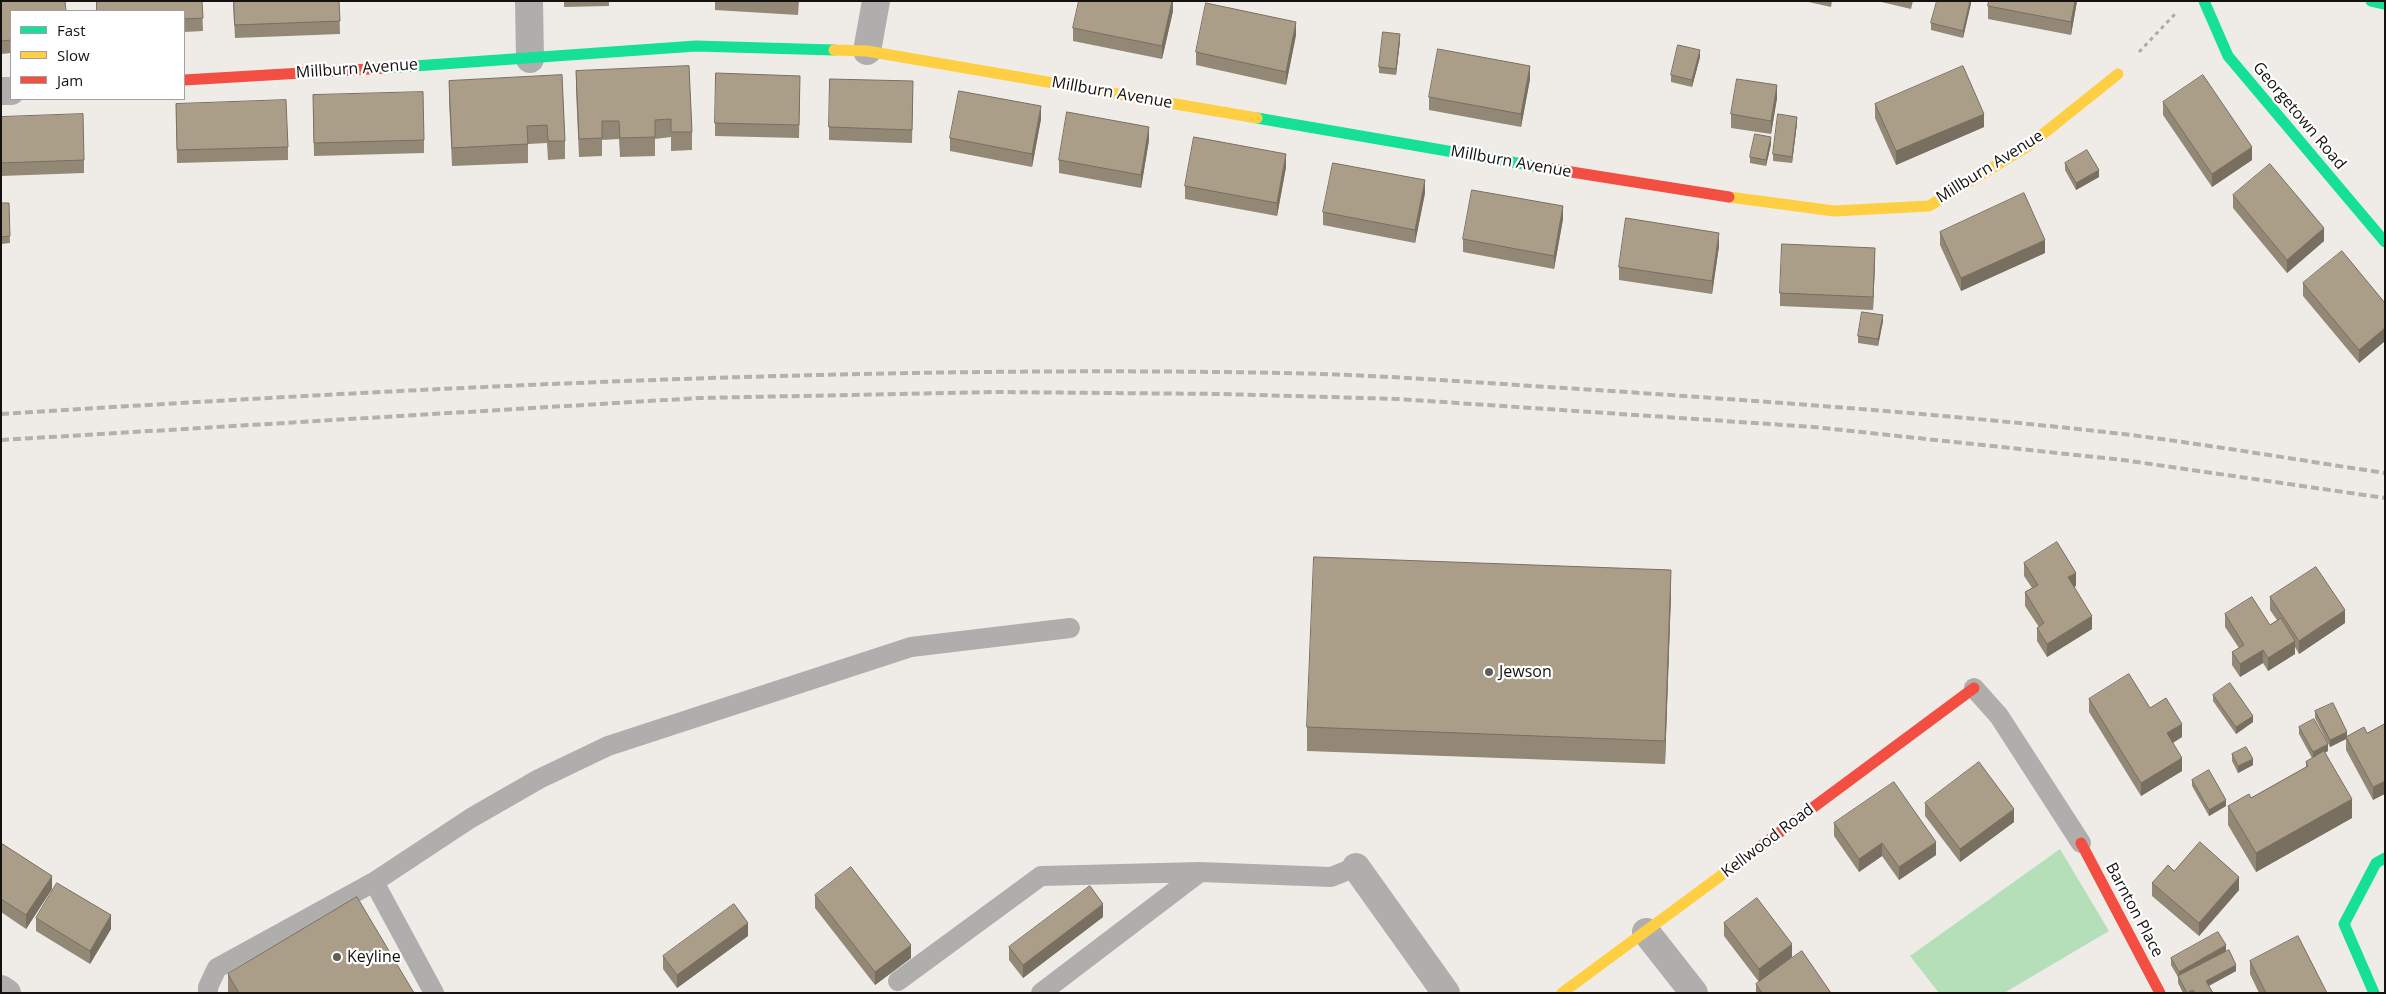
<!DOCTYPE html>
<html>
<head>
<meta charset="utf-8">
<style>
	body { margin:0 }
	#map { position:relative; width:2386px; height:994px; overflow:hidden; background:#efece8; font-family:"Open Sans",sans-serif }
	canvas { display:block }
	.frame { position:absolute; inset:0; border:2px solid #13120f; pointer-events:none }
	.legend { position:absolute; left:10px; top:10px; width:175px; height:90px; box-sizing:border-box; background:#fff; border:1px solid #a1a09f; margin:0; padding:6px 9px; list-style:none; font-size:15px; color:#13120f }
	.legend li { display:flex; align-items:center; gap:10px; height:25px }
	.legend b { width:25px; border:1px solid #a1a09f }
</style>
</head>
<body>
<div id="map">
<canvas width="2386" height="994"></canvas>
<div class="frame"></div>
<ul class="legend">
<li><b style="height:6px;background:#16e098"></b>Fast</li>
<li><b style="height:6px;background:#ffcf43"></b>Slow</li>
<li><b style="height:6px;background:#f24e42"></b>Jam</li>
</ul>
</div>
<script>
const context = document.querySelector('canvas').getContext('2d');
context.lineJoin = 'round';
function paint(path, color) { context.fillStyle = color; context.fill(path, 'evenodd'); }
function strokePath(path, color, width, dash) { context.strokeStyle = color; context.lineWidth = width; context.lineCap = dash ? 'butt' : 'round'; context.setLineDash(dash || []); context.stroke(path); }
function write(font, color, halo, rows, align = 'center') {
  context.font = font + ' "Open Sans",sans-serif'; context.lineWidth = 4.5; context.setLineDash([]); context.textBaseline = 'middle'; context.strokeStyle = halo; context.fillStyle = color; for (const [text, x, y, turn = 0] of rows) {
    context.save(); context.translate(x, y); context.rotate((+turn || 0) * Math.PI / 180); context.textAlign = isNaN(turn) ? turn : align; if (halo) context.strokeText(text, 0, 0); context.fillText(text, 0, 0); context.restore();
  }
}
paint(new Path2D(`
	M2060 849 2109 931 2004 993H1939L1910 956Z`), '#b4dfb9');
strokePath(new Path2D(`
	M2139 52 2175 14`), '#adaba9', 3, [4, 4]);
strokePath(new Path2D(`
	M1974 688 1999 716 2081 843
	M374 882 471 818 539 779 608 746 911 647 1070 628
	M898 981 1041 876 1200 872 1331 877 1356 867
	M208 993V987L217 968 374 882 434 993
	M1041 993 1200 872`), '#afaead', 20);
strokePath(new Path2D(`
	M529 1 530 59
	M867 51 876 1
	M1 91H11
	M1356 867 1446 993
	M1646 932 1694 993
	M1 989 7 993`), '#afaead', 28);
strokePath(new Path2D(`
	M2204 1 2228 56 2385 242
	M2371 1 2385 4
	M386 68 696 46 834 50
	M1257 118 1540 167
	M2374 993 2344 924 2376 863 2385 858`), '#16e098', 11);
strokePath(new Path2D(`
	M834 50 867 51 1257 118
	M1729 197 1834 211 1929 206 2028 146 2118 74
	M1562 993 1753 852`), '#ffcf43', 11);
strokePath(new Path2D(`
	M184 80 386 68
	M1540 167 1729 197
	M2081 843 2160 993
	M1753 852 1974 688`), '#f24e42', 11);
strokePath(new Path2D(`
	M1 414C428 387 857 365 1285 373 1389 375 1493 384 1597 390 1773 402 1948 414 2123 434 2211 445 2298 460 2385 473
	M1 440 699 398 996 392 1222 394 1398 399 1814 427 2123 460 2385 498`), '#b3b0ad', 4, [8, 4]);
paint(new Path2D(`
	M1 1 11 11V53L1 54Z
	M96 1H202L203 31 184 32V11H97Z
	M233 1H339L340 34 235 38Z
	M564 1H609V6L564 7Z
	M715 1H799L798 15 715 10Z
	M1173 1V11L1162 59 1073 41V28Z
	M1804 1H1832L1831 7Z
	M1877 1H1913L1911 9Z
	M1971 1 1963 38 1931 30V23Z
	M1989 1H2077L2071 35 1988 19V6Z
	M1296 35 1286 85 1196 65V52Z
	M1400 41 1396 75 1379 73V67Z
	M1700 57 1692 87 1671 82V75Z
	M689 66 692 132V150L671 151V137L655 139V156L620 157 619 139 602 140V156L579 157 576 90V71Z
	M562 75 565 141V159L548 160 547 143 528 144V163L452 166 449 99V81Z
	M1530 79 1521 127 1429 110V97Z
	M800 89 799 138 715 136V123Z
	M913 94 912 143 829 140V127Z
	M1777 98 1771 134 1731 128V114Z
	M2163 102 2252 160 2212 187 2163 115Z
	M176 104 288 147V160L177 163Z
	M1875 104 1984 127 1896 165 1875 118Z
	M313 108 424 140V153L314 156Z
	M1 117 84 160V173L1 176Z
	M1041 119 1032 167 950 151V138Z
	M1797 123 1792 163 1773 161V154Z
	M1149 140 1141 188 1059 173V160Z
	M1771 144 1766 166 1750 163V157Z
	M2065 163 2099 177 2076 190 2065 170Z
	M1286 167 1277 216 1185 199V186Z
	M1425 193 1415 243 1323 225V212Z
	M2233 195 2324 241 2287 273 2233 208Z
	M1 203H9L10 243 1 244Z
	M1563 219 1554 269 1463 252V239Z
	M1940 232 2045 253 1961 291 1940 245Z
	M1719 246 1712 294 1619 280V267Z
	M1875 261 1873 310 1780 306V293Z
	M2303 283 2385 303V341L2359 363 2303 296Z
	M1883 321 1878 346 1858 343V336Z
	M2024 563 2076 586 2074 587 2092 629 2047 657 2037 641V628L2039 627 2025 606V592L2032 588 2024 576Z
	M1671 594 1665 764 1307 751V727Z
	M2270 597 2345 623 2299 654 2295 647V654L2268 671 2263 663 2240 677 2232 665V652L2239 648 2225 627V614L2270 625 2277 620 2270 610Z
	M2213 695 2253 722 2236 734 2213 701Z
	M2089 699 2150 708 2182 737 2173 743 2182 771 2141 796 2089 712Z
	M2315 711 2347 736 2367 733 2385 724 2373 800 2346 750V739L2330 747 2315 718Z
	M2299 727 2328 751 2325 752 2352 818 2256 872 2228 825V806L2251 798 2306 767V762L2312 758 2299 734Z
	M2232 754 2253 765 2238 773 2232 761Z
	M2192 780 2226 806 2209 816 2192 786Z
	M1925 803 2014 822 1960 862 1925 816Z
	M1834 823 1936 855 1899 880 1882 856 1859 872 1834 836Z
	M1 843 52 889 26 929 1 912Z
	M2174 871 2239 890 2199 936 2152 896V883Z
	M815 895 911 958 875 985 815 908Z
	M1103 917 1023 978 1009 960V947Z
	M36 918 111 929 90 964 36 931Z
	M1724 923 1792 957 1759 982 1724 936Z
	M748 936 677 988 663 969V956Z
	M2226 952 2236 971 2209 986 2213 993H2183L2178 983V977L2171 965V958Z
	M2250 961 2327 993H2259L2250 974Z
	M228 974 414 993H228Z
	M1756 984 1831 993H1756Z`), '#938876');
paint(new Path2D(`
	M1172 1H1173V11L1162 59V46Z
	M1970 1H1971V4L1963 38V31Z
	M2075 1H2077L2071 35V22Z
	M1296 22V35L1286 85V72Z
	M1400 34V41L1396 75V69Z
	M1700 50V57L1692 87V80Z
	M1530 66V79L1521 127V114Z
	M1777 85V98L1771 134V121Z
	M1041 106V119L1032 167V154Z
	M1984 114V127L1896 165V151Z
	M1797 117V123L1792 163V157Z
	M1149 127V140L1141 188V175Z
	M1771 137V144L1766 166V160Z
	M2252 147V160L2212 187V174Z
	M1286 154V167L1277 216V203Z
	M2099 170V177L2076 190V183Z
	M1425 180V193L1415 243V230Z
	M1563 206V219L1554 269V256Z
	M2324 228V241L2287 273V260Z
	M1719 233V246L1712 294V281Z
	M2045 240V253L1961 291V278Z
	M1875 248V261L1873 310V297Z
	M1883 315V321L1878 346V339Z
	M2385 328V341L2359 363V350Z
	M1671 570V594L1665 764V741Z
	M2076 573V586L2068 590V577Z
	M2345 610V623L2299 654V641Z
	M2092 616V629L2047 657V644Z
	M2295 641V654L2268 671V658Z
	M2263 650V663L2240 677V664Z
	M2253 716V722L2236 734V727Z
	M2182 724V737L2167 746V733Z
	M2347 732V739L2346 737V739L2330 747V740Z
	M2328 744V751L2313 759V752Z
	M2182 758V771L2141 796V783Z
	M2253 759V765L2238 773V766Z
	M2385 781V794L2373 800V787Z
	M2352 799V818L2256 872V853Z
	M2226 800V806L2209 816V810Z
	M2014 809V822L1960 862V849Z
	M1936 842V855L1899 880V867Z
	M1882 843V856L1859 872V859Z
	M52 876V889L26 929V915Z
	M2239 877V890L2199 936V923Z
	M1103 904V917L1023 978V965Z
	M111 915V929L90 964V951Z
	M748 923V936L677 988V975Z
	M1792 944V957L1759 982V969Z
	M911 945V958L875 985V972Z
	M2226 945V952L2179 978V972Z
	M2236 965V971L2206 987V981Z`), '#786f60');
const building = new Path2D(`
	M1 1H65L66 11H11V40L1 41Z
	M97 1H202L203 18 184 19V11H97Z
	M234 1H339L340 21 235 25Z
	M1079 1H1172L1162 46 1073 28Z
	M1937 1H1970L1963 31 1931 23Z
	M1989 1H2075L2071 22 1988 6Z
	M1206 3 1296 22 1286 72 1196 52Z
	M1383 32 1400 34 1396 69 1379 67Z
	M1678 45 1700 50 1692 80 1671 75Z
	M1438 49 1530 66 1521 114 1429 97Z
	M689 66 692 132H671V119L655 120V137L620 138 619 121H602V138L579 139 576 71Z
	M1963 66 1984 114 1896 151 1875 104Z
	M716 73 800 76 799 125 715 123Z
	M562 75 565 141H548L547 125 527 126 528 144 452 148 449 81Z
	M2203 75 2252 147 2212 174 2163 102Z
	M830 79 913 81 912 130 829 127Z
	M1737 79 1777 85 1771 121 1731 114Z
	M959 91 1041 106 1032 154 950 138Z
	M423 92 424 140 314 143 313 95Z
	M286 100 288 147 177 150 176 104Z
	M1067 112 1149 127 1141 175 1059 160Z
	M83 114 84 160 1 163V117Z
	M1778 114 1797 117 1792 157 1773 154Z
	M1755 134 1771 137 1766 160 1750 157Z
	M1194 137 1286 154 1277 203 1185 186Z
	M2087 150 2099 170 2076 183 2065 163Z
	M1333 163 1425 180 1415 230 1323 212Z
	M2270 164 2324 228 2287 260 2233 195Z
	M1472 190 1563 206 1554 256 1463 239Z
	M2024 193 2045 240 1961 278 1940 232Z
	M1 203H9L10 236 1 237Z
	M1626 218 1719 233 1712 281 1619 267Z
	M1782 244 1875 248 1873 297 1780 293Z
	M2342 251 2385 303V328L2359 350 2303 283Z
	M1862 312 1883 315 1878 339 1858 336Z
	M2057 542 2076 573 2068 577 2092 616 2047 644 2037 628 2044 623 2025 592 2038 585 2024 563Z
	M1314 557 1671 570 1665 741 1307 727Z
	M2316 567 2345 610 2299 641 2270 597Z
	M2252 597 2270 625 2281 618 2295 641 2268 658 2263 650 2240 664 2232 652 2244 645 2225 614Z
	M2129 674 2150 708 2166 698 2182 724 2167 733 2182 758 2141 783 2089 699Z
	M2230 683 2253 716 2236 727 2213 695Z
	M2333 703 2347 732 2330 740 2315 711Z
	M2314 719 2328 744 2313 752 2299 727Z
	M2385 724V781L2373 787 2346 737 2364 727 2367 733Z
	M2246 747 2253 759 2238 766 2232 754Z
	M2324 751 2352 799 2256 853 2228 806 2249 794 2251 798 2308 766 2306 762Z
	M1979 762 2014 809 1960 849 1925 803Z
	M2209 770 2226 800 2209 810 2192 780Z
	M1894 782 1936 842 1899 867 1882 843 1859 859 1834 823Z
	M2200 842 2239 877 2199 923 2152 883 2168 865 2174 871Z
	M1 843 52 876 26 915 1 899Z
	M851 867 911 945 875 972 815 895Z
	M57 883 111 915 90 951 36 918Z
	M1090 886 1103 904 1023 965 1009 947Z
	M357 897 414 993H239L228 974Z
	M1757 898 1792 944 1759 969 1724 923Z
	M734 904 748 923 677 975 663 956Z
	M2218 932 2226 945 2179 972 2171 958Z
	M2298 936 2327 993H2266L2250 961Z
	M2229 950 2236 965 2206 981 2213 993H2195L2193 990 2187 993 2178 976Z
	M1802 951 1831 993H1762L1756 984Z`);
paint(building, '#ab9e89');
strokePath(building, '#786f60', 1);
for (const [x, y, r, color] of [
	[1489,672,5,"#605e5b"],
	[337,957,5,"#605e5b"]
]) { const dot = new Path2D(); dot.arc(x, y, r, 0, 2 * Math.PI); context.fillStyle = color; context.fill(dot); strokePath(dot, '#fff', 2); }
write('16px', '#13120f', '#fff', [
	["Millburn Avenue",357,69,-4],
	["Millburn Avenue",1112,93,10],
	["Georgetown Road",2299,116,50],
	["Millburn Avenue",1511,162,10],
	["Millburn Avenue",1990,167,-32],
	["Kellwood Road",1768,841,-37],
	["Barnton Place",2134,910,62]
]);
write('16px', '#13120f', '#fff', [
	["Jewson",1499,672],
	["Keyline",347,957]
], 'left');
</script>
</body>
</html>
